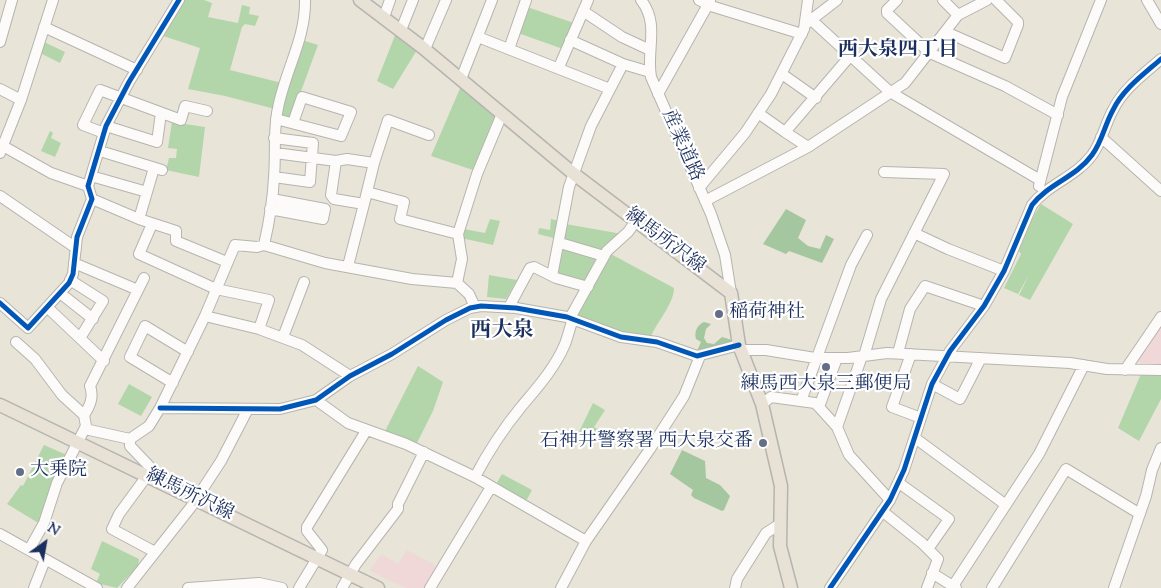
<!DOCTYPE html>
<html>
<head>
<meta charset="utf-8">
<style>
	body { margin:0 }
	#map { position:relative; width:1161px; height:588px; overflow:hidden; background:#e8e4d7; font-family:"Sorts Mill Goudy",serif }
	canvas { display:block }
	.north { position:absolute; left:20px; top:518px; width:50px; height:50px; -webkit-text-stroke:4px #fff; paint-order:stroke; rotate:32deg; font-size:14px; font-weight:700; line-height:20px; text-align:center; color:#1b2f5e }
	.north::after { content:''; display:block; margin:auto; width:18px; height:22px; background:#1b2f5e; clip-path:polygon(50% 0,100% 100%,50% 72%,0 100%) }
</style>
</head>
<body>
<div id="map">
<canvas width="1161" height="588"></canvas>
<div class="north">N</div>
</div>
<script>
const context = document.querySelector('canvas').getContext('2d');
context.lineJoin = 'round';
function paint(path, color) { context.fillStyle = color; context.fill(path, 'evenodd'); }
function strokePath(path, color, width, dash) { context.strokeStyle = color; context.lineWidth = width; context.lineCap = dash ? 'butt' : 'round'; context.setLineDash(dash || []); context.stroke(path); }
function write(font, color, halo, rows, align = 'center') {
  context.font = font + ' "Sorts Mill Goudy","Noto Serif JP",serif'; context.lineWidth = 4.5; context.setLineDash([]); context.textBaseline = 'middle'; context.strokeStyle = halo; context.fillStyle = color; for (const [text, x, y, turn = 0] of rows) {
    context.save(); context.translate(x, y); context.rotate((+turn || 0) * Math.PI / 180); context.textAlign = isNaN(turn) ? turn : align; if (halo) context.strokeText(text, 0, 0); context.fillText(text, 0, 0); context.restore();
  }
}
paint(new Path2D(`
	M1161 322V366L1141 365 1136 356Z
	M407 550 433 564 436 569 427 588H406L370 571 381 554 398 564Z`), '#f0d8d8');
paint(new Path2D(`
	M183 0H204L212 3 208 17 238 23 242 5 250 7 249 14 259 16 255 26 245 24 242 27 230 70 282 83 275 109 225 96 188 89 200 48 160 35Z
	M527 7 574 23 563 49 518 33Z
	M396 33 417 50 393 89 377 81Z
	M302 40 318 45 293 113 288 119 282 117 279 112Z
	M44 42 65 52 60 63 40 53Z
	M461 86 497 118 476 171 431 156Z
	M172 122 205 127 199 177 166 170 169 158H176L177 149 168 148Z
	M50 131 53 133 51 138 61 143 55 157 41 151Z
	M1041 204 1073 224 1030 300 1019 295 1029 275 1018 294 1004 288 1021 254 1019 251 1030 222Z
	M490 219 500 221 493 245 461 238 464 229 485 233Z
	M551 219 560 221V223L622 234 604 251 538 234 539 228 550 230Z
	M564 247 597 258 589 283 557 275Z
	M609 253 674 288C674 303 658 321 651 336L622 334 575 315Z
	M489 275 517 280 506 299 487 297Z
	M418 366 443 382 433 411 416 445 384 433Z
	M1141 374 1161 375V399L1139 441 1118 428Z
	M129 384 152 397 141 416 118 404Z
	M593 403 605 410 594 427 602 432 598 440 579 432Z
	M44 445 67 455 40 524 7 504 21 485 23 486Z
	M502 474 532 490 525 503 495 486Z
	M102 541 139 559 138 566 117 588 96 583 100 574 91 569Z`), '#b2d6aa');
paint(new Path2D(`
	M786 209 806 220 798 238 808 246 820 249 826 235 834 239 822 263 789 251 786 254 763 244Z
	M704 322 711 324 706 329 704 338 707 343 714 344 722 337 732 340V344L697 351 701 342 696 339C694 332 697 325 704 322Z
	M682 450 705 461 706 478 720 485 730 496 724 510 722 511 694 498 691 495 693 490 670 474Z`), '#a4c79f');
const minor = new Path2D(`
	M641 0C660 24 646 50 651 77L711 214 725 255 731 293
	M699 0 711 6 802 34
	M897 0 887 10V13L930 53 1005 86 1058 115
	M943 0 958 15
	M1147 0 1161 24
	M583 11 622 37 650 50
	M806 15 890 92 1040 180
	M384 17 390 0
	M807 23 837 0
	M44 27 137 70
	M401 30 413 0
	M946 32 1005 58 1018 25V22L996 0
	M478 37 610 89
	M570 40 623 64 650 72
	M0 42 12 0
	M425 49 446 0
	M509 49 526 0
	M559 67 588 0
	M782 74 816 98
	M461 79 492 0
	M0 89 21 100
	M658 94 710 1
	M758 113 785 132 850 56
	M276 119 341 136 351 112 302 97 293 123
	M106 126 157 142 161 113
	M785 132 808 147
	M104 133 83 125 100 90 181 120 185 106 207 111
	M1101 137 1161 191
	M3 146 51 173 88 186
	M100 151 162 170
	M0 153 21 100 53 0
	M275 153 336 161 331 195 334 199 364 204 348 266
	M336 161 347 159 374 163
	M91 176 147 192
	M274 177 310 182 313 143 274 138
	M1039 186 1062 97 1101 0
	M699 188 745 133 771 94 804 29 808 0
	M367 192 404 202 400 219 458 234
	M0 196 76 248
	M92 199 139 219 176 231V241L227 262
	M705 201 808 147 905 83 958 15 987 0
	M364 204 374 163 388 120 429 135
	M270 209 323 219 325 209 272 199
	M139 219 154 168
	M152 224 139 254 216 289 269 300 259 329
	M914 233 948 249 1004 271
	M560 243 604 256
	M264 245C269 223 273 200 274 177 276 154 273 130 278 108 285 71 306 38 305 0
	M74 263 138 290
	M552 276 569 187 591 126 623 64
	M70 280 103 301 80 338
	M457 283 462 259 458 234 477 174 502 114
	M60 293 93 319
	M0 303 28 328 69 283 73 274 77 237 92 199 88 186 106 126 129 82 179 0
	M47 307 104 361
	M509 307 530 268 534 267 556 278 588 287
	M205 316 259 329 302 345 350 376
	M570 318 607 251 628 232 636 221
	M283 337 304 282
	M16 342 35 359 62 395 84 415 86 426 57 483 44 523 29 550
	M740 350H766L815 358H848L887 353 1070 363 1107 369 1161 370
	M898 353 910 309 925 286 984 306
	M911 354 892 407 921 418
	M864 356 881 299 944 174 884 172
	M1125 370 1161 317
	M173 383 130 357 145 326 188 352
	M932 384 960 399 981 358
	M316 400 348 423 406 444 475 477 586 541
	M801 401 851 265 867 235
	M762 404 771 397 815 403 819 407 837 427 849 455 890 500
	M819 407 837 358
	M160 408 280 409 316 400 350 376 392 354 446 320 470 308 481 306 516 308 567 317 621 337 657 342 697 356 739 345
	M84 415C90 406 94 397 90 386L144 278
	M837 427 862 356
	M85 429 130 439 149 426 160 408 205 316 235 245 257 247 264 245 325 263 412 279 457 283 469 294 475 307
	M915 438 1006 505
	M130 439V446L152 469 119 514 112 529 155 552
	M475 477C488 452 503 429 521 407 537 388 555 368 565 344 568 336 570 327 573 319
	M899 483 949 519 928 549
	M882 511 922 543 938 559 927 588
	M0 534 97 588
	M932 573 956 588
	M953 586 1039 454 1084 365
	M34 588 45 560
	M127 588 191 507 221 461 248 409
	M188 588 259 583 282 588
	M299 588 322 550 307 531V527L366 431
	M342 588 356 564 398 509V504L424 452
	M430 588 491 487
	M561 588 586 541 650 449 684 396 700 356
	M735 588 737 579 766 533 780 524
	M830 588 890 500 904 470 932 384 950 351 984 306 1004 271 1032 205C1048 184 1076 177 1092 155 1102 142 1105 124 1113 110 1123 89 1144 74 1161 59
	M992 588 1066 469 1140 514
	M1114 588 1146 496 1152 470 1161 448`);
const major = new Path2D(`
	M360 0 422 47 574 174 731 293 739 345 762 404 781 486 780 546 791 588
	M0 405 378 588`);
strokePath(minor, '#b5b4b0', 12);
strokePath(major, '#b5b4b0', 15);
strokePath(minor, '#fcfbf9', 10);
strokePath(major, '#e8e1d5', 12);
strokePath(new Path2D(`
	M0 303 28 328 69 283 73 274 77 237 92 199 88 186 106 126 129 82 179 0
	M160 408 280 409 316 400 350 376 392 354 446 320 470 308 481 306 516 308 567 317 621 337 657 342 697 356 739 345
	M830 588 890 500 904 470 932 384 950 351 984 306 1004 271 1032 205C1048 184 1076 177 1092 155 1102 142 1105 124 1113 110 1123 89 1144 74 1161 59`), '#0057b8', 5);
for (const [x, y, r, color] of [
	[719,314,5,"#636e88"],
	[826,367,5,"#636e88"],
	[763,443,5,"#636e88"],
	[20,472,5,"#636e88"]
]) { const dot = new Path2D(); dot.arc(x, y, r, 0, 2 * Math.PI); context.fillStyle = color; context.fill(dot); strokePath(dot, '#fff', 2); }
write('19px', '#1b2f5e', '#fff', [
	["産業道路",681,146,66],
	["練馬所沢線",664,242,37],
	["練馬所沢線",189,496,26]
]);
write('19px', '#1b2f5e', '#fff', [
	["稲荷神社",729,314],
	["練馬西大泉三郵便局",826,386,"center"],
	["石神井警察署 西大泉交番",753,443,"right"],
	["大乗院",30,472]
], 'left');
write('bold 20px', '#1b2f5e', '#fff', [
	["西大泉四丁目",898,52]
]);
write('bold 21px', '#1b2f5e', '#fff', [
	["西大泉",502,332]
]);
</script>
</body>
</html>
